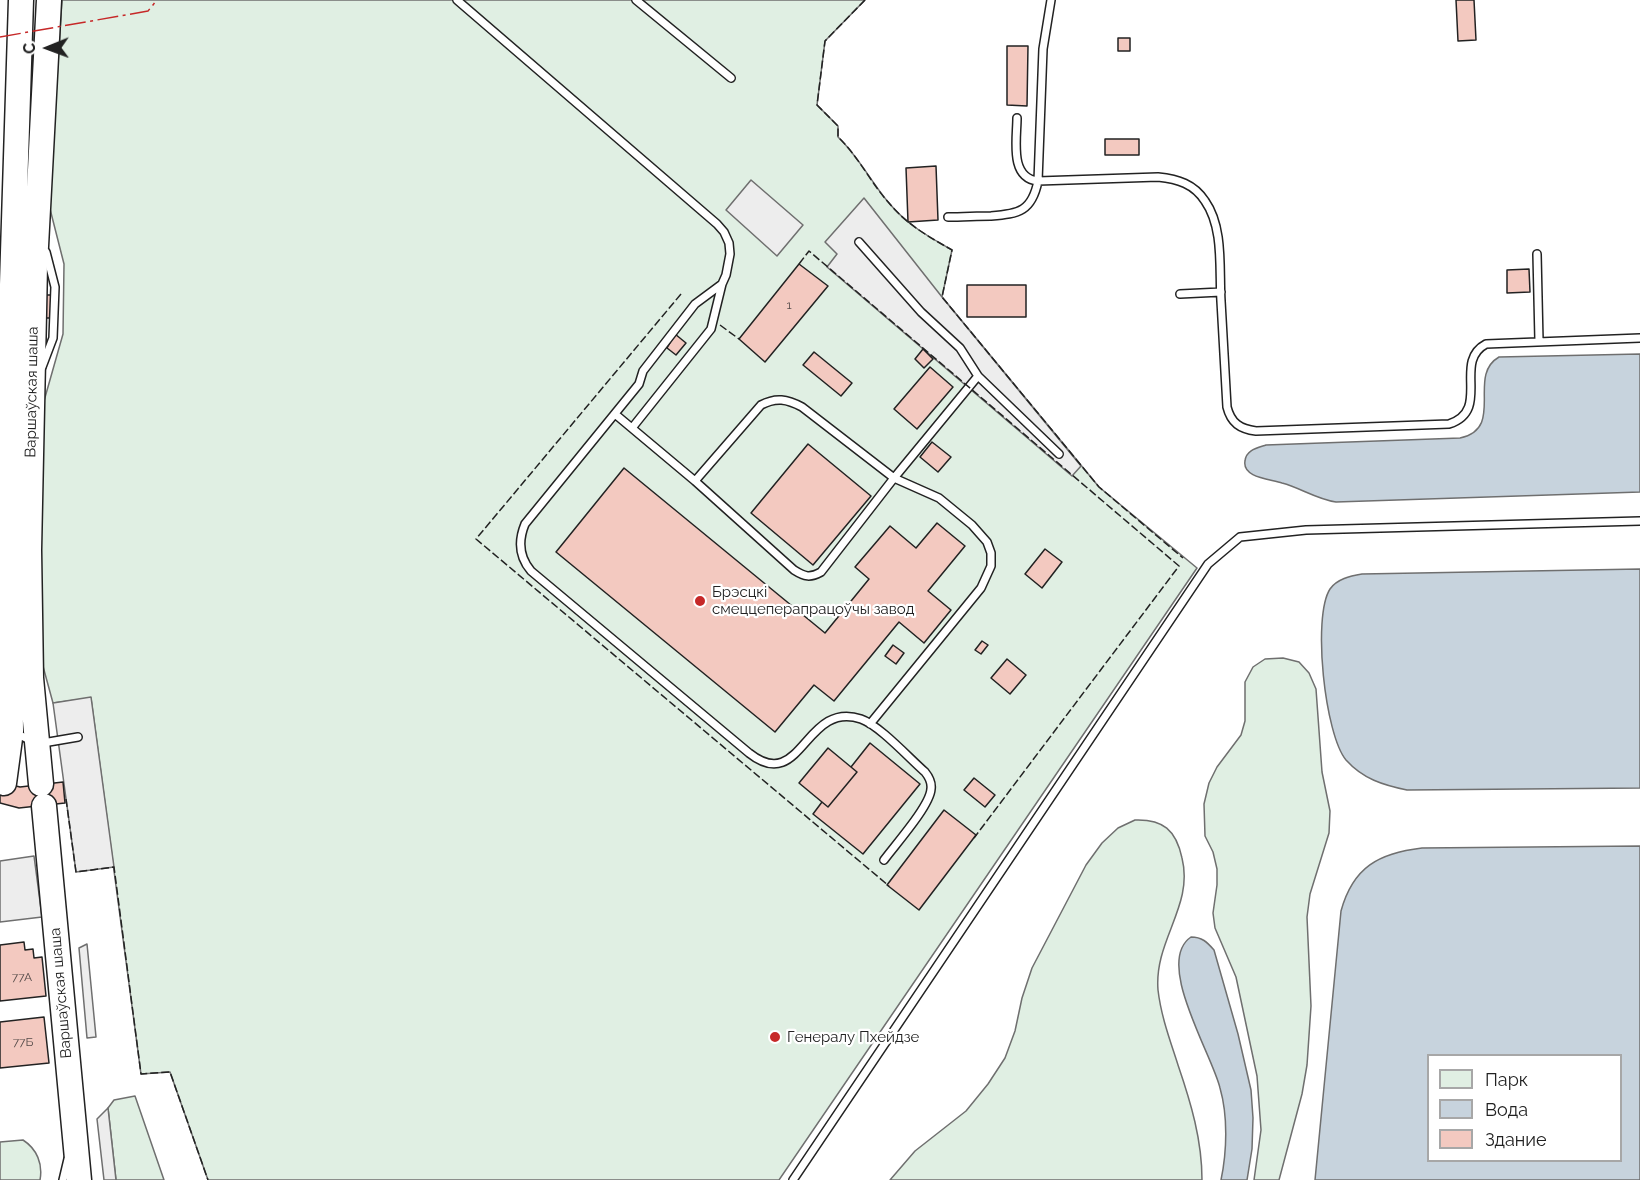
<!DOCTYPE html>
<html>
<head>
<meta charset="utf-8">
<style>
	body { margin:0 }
	#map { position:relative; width:1640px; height:1180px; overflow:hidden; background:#fff; font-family:Raleway,sans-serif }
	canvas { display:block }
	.legend { position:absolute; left:1427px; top:1054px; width:195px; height:108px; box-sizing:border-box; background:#fff; border:2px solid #a7a7a7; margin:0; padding:8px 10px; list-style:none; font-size:18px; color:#222 }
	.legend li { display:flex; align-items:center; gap:12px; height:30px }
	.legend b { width:30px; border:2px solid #a7a7a7 }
	.north { position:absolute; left:18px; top:18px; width:60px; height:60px; -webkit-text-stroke:4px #fff; paint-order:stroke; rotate:269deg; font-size:16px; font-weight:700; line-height:24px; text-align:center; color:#222 }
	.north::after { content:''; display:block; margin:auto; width:21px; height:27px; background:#222; clip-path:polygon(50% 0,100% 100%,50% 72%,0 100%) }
</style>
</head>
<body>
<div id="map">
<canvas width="1640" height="1180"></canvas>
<ul class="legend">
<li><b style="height:16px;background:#e0efe3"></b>Парк</li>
<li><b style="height:16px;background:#c7d3dd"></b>Вода</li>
<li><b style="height:16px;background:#f3c9c0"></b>Здание</li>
</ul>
<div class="north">С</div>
</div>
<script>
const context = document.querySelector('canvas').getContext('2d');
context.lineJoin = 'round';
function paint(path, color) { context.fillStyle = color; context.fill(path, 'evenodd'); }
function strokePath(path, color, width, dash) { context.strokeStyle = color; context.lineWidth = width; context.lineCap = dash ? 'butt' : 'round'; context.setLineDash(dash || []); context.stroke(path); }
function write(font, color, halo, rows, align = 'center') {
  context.font = font + ' Raleway,sans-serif'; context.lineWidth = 4.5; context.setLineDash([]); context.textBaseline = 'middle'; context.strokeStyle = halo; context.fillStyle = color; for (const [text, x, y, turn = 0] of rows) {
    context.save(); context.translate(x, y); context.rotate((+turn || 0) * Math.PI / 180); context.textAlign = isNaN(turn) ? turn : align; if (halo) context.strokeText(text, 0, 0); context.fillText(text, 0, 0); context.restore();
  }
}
const green = new Path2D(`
	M62 0H865L825 41 817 105 838 126V137C859 157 871 182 889 203 906 224 929 237 952 250L942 297 1099 487 1197 568 779 1180H208L170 1072 141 1074 91 698 53 703 41 659 39 642 42 408 63 334 64 264 49 205Z
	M1283 658 1299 662 1309 673 1316 689 1322 772 1330 811 1329 833 1310 894 1307 917 1311 1006 1307 1065 1302 1094 1279 1180H1254L1261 1130 1257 1076 1236 977 1215 928 1213 913 1217 885V869L1213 852 1205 836 1204 804 1209 783 1217 767 1241 735 1245 721V682L1253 667 1265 659Z
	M1135 820C1163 819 1176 830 1182 858 1194 906 1154 940 1158 990 1161 1016 1170 1040 1178 1065 1191 1103 1202 1140 1202 1180H890L915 1151 966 1111 988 1084 1005 1058 1015 1031 1022 998 1032 968 1086 865 1102 843 1118 828Z
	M135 1096 164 1180H116L108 1108 114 1100Z
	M23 1140C37 1149 43 1164 40 1180H0V1142Z`);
paint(green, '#e0efe3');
strokePath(green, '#6f6f6f', 1.5);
const parking = new Path2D(`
	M751 180 803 225 777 256 726 210Z
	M864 198 942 297 1081 466 1072 476 827 267 837 254 825 242Z
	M91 697 114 867 76 872 53 703Z
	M34 856 42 917 0 922V861Z
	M87 944 96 1037 87 1038 79 948Z
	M108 1108 116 1180H104L97 1119Z`);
paint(parking, '#ededed');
strokePath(parking, '#6f6f6f', 1.5);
const water = new Path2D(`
	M1640 354V492L1336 502C1316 499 1301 488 1282 483 1271 479 1242 478 1245 461 1246 450 1257 448 1266 445L1460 438C1506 428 1466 376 1499 357Z
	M1640 569V788L1407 790C1383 785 1363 779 1346 760 1325 735 1312 617 1330 589 1337 579 1350 576 1362 574Z
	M1640 846V1180H1315L1341 911C1353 867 1379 853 1422 848ZM1428 1056H1620V1160H1428Z
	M1191 937C1202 937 1207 942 1214 950L1238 1034 1251 1090 1253 1118 1252 1149 1247 1180H1221C1227 1151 1228 1116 1220 1088 1212 1054 1154 962 1191 937Z`);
paint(water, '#c7d3dd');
strokePath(water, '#6f6f6f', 1.5);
const building = new Path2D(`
	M1456 0H1474L1476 40 1458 41Z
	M1118 38H1130V51H1118Z
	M1007 46H1028L1027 106 1007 105Z
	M1105 139H1139V155H1105Z
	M936 166 938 220 908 222 906 168Z
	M799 264 828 286 765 362 739 339Z
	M1529 269 1530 292 1507 293V270Z
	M967 285H1026V317H967Z
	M32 295H57V318H31Z
	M675 334 686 343 676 355 667 348Z
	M923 349 933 359 924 368 915 359Z
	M814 352 852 383 841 396 803 365Z
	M930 367 953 387 917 429 894 409Z
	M932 442 951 457 938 472 920 457Z
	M808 444 871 496 813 565 751 513Z
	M624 468 825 633 869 579 855 567 890 526 916 548 937 523 965 546 928 591 951 610 924 643 899 622 834 701 814 685 775 732 556 552Z
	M1045 549 1062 562 1042 588 1025 574Z
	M982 641 988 645 981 654 975 650Z
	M893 645 904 653 896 664 885 656Z
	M1007 659 1026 675 1010 694 991 678Z
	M870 743 920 784 863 854 813 814 822 802 828 807 857 772 851 767Z
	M828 748 857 772 828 807 799 783Z
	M974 778 995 795 985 807 964 790Z
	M0 782 20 787 63 782 65 803 19 808 0 803Z
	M944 810 976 835 919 910 887 885Z
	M24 942 25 950 33 949 34 958 42 957 46 996 0 1001V945Z
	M44 1017 49 1063 0 1068V1022Z`);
paint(building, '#f3c9c0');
strokePath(building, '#222', 1.5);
const lane = new Path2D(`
	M457 0 717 224 724 232 729 243 730 254 726 275 722 284 695 304 643 371 639 384 525 524C518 541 519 557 531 571L749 753C802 795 804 700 861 719 879 725 910 759 925 772 929 777 932 782 931 789 930 806 895 845 884 860
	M636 0 731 78
	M1017 118C1017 139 1009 178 1038 181L1158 177C1178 179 1194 184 1205 201 1224 228 1219 269 1221 301 1223 336 1225 372 1227 407 1231 423 1240 429 1256 431L1449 424C1492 410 1452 362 1486 344L1640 338
	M948 217C963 217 977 216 991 216 1019 214 1032 211 1038 181L1043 49 1051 0
	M1537 254 1539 341
	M1180 294 1221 292
	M42 367 53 338 55 287 46 252
	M978 376 1059 454
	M615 414 695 481 761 405C776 397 787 399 802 407L894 478 939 498 972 525 987 542 991 553V566L981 588 870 724
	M632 428 711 329 722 284
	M695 481 794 570C805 577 810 578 821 572L894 478 978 376 960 348 921 312 859 242
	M16 733 37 744 78 737
	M63 1180 68 1159
	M793 1180 1208 564 1240 537 1306 530 1640 521`);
const highway = new Path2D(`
	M4 783 11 731 8 411 21 0
	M41 784 31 678 29 550 35 265 49 0
	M44 806 79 1180`);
strokePath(lane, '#222', 10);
strokePath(highway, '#222', 27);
strokePath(lane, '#fff', 7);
strokePath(highway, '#fff', 24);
strokePath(new Path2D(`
	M865 0 825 41 817 105 838 126V137C859 157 870 182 889 203 906 224 929 237 952 250L942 297 1099 487 1183 558
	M799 264 809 251 1179 566 974 838
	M681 294 476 539 889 886
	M720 325 739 339
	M66 799 76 872 114 867 141 1074 170 1072 208 1180`), '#222', 1.5, [8, 3]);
strokePath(new Path2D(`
	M0 37 148 11 157 0`), '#c62828', 1.5, [21, 4.5, 3, 4.5]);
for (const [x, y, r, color] of [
	[700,601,6,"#c62828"],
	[775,1037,6,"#c62828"]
]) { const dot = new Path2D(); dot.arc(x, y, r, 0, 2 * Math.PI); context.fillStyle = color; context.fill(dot); strokePath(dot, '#fff', 2); }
write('12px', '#564c4a', null, [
	["1",789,305],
	["77А",22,977],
	["77Б",23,1042]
]);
write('15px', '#222', '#fff', [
	["Варшаўская шаша",32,392,-89],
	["Варшаўская шаша",61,993,-95]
]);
write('15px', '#222', '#fff', [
	["Брэсцкі",712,592],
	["смеццеперапрацоўчы завод",712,609],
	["Генералу Пхейдзе",787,1037]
], 'left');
</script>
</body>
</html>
